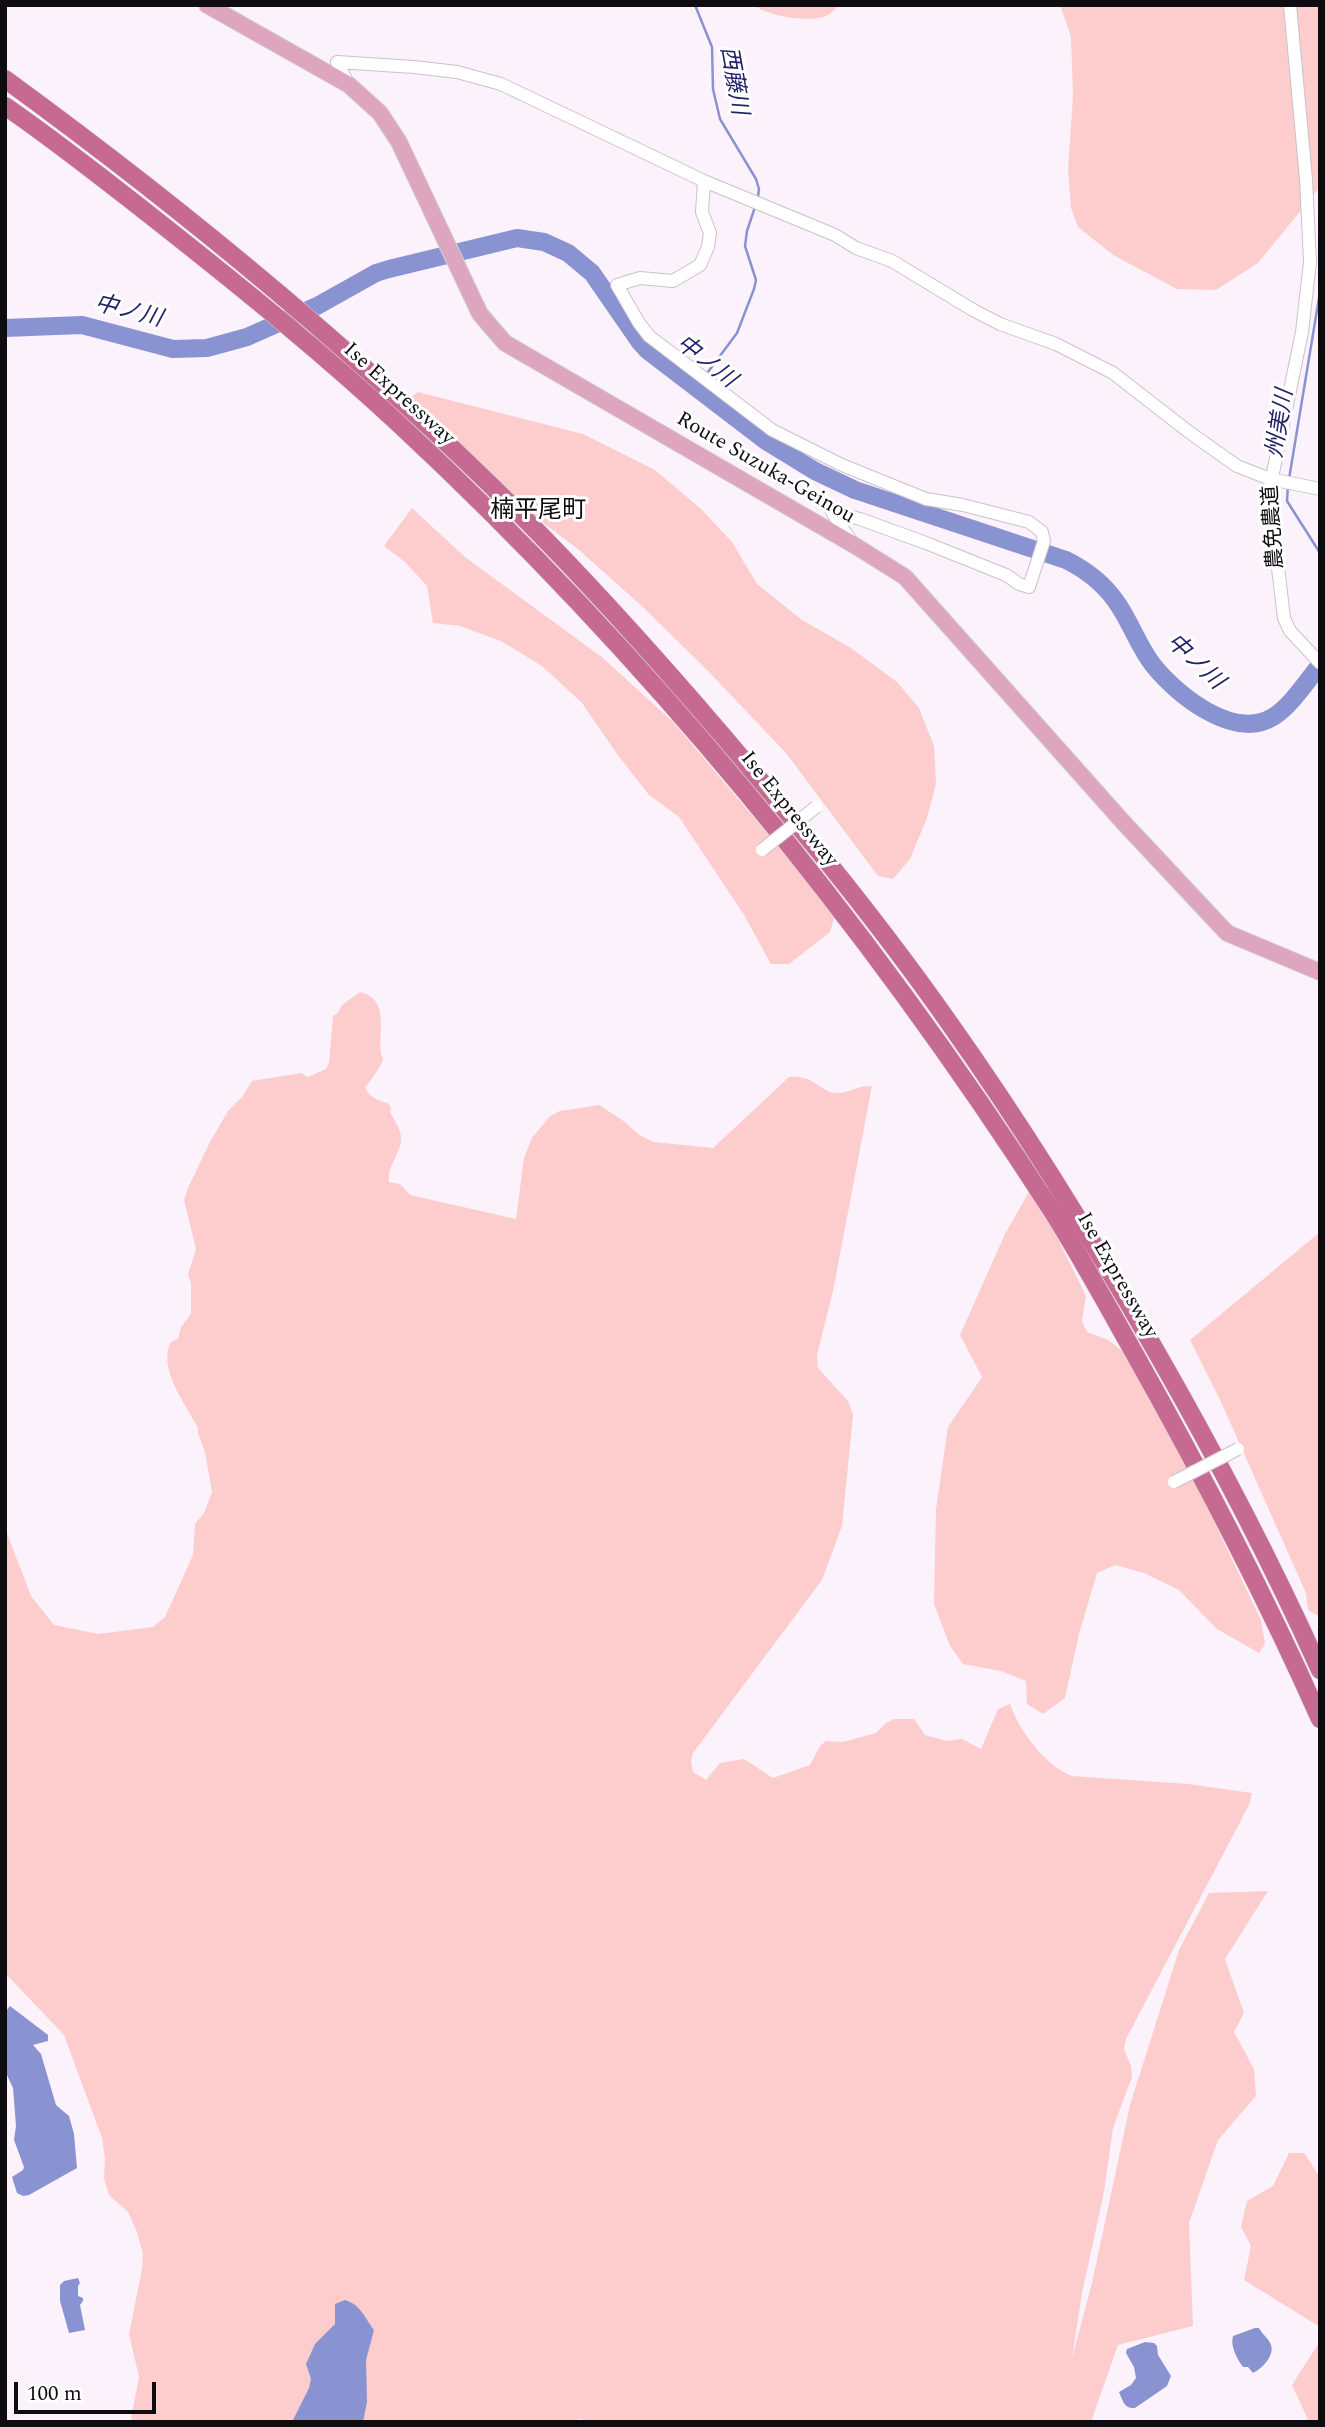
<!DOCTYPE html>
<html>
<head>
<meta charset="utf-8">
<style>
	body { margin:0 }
	#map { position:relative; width:1325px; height:2427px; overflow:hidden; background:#fcf2fb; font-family:Spectral,serif }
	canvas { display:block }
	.frame { position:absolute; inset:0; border:7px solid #0f0c0f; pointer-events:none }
	.scale { position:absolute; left:14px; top:2382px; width:142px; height:32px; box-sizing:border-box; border:4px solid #0f0c0f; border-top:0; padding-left:9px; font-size:21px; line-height:24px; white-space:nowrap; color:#0f0c0f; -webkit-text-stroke:5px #fff; paint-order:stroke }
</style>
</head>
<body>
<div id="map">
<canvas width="1325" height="2427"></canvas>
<div class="frame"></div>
<div class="scale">100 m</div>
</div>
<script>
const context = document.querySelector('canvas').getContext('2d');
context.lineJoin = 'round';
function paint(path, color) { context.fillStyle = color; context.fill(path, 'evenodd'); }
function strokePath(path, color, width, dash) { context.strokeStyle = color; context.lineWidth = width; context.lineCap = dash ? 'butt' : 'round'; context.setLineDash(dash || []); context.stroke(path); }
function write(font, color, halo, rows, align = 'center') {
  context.font = font + ' Spectral,"Noto Sans JP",serif'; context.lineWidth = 6; context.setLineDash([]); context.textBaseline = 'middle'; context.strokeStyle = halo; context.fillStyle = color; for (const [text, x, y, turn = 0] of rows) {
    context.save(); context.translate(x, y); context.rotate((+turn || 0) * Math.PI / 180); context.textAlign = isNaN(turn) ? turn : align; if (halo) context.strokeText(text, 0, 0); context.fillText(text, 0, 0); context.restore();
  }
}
paint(new Path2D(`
	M753 5H840C836 8 831 14 826 16 807 23 769 16 753 5Z
	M1060 5H1320V187L1258 263 1216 290 1177 289 1113 255 1078 227 1071 208 1068 170 1073 96 1071 37Z
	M418 392 583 434 655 470 701 509 732 542 757 584 802 620 851 648 897 682 919 708 934 746 936 784 927 818 910 859 893 879 878 876 786 753 708 671 644 608 579 550 525 509 409 399Z
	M412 508 465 557 603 658 673 722 822 898 834 918 830 932 789 964H771L744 915 679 817 649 795 617 754 582 703 542 666 501 641 460 626 433 623 427 586 405 562 384 546Z
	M360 992C390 999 378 1031 381 1054 381 1055 383 1057 383 1059 382 1064 370 1083 365 1087 369 1098 379 1100 389 1104L391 1109 390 1112C394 1120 401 1129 401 1138 401 1154 387 1165 389 1182L400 1184 410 1195 516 1219 524 1158 532 1138 550 1116 560 1111 599 1105 625 1122 638 1134 653 1142 713 1148 789 1077C817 1074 820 1095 840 1093 851 1092 857 1085 872 1086L833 1291 817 1355 818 1368 848 1401 853 1415 842 1526 822 1580 693 1753 691 1761 693 1772 706 1780 720 1763 744 1759 773 1778 810 1765 820 1746 826 1741 843 1742 876 1733 886 1723 894 1719H914L925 1735 946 1741 962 1739 981 1749 998 1709 1010 1704C1019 1730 1045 1766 1072 1776L1188 1784 1252 1793 1249 1805 1126 2039 1124 2049 1131 2066 1132 2077 1113 2128 1104 2192 1082 2293 1072 2358 1092 2283 1130 2105 1179 1950 1209 1893 1268 1891 1225 1959 1244 2013 1234 2032 1254 2069 1256 2096 1218 2140 1189 2223 1193 2326 1118 2345 1091 2422H598L578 2419 576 2422H134L131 2418 139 2377 129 2334 142 2269 143 2254 137 2232 128 2212 109 2195 104 2179 105 2159 102 2138 64 2035 5 1973V1528L31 1596 54 1625 98 1634 153 1627 165 1617 193 1555 195 1524 204 1513 212 1492 205 1452 198 1433V1428C186 1405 157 1368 171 1342L178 1339 181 1327 191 1314V1283L188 1275 196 1249 184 1200 188 1188 210 1142 228 1111 242 1097 252 1081 301 1073 308 1077 326 1069 329 1063 333 1016 337 1014 342 1005Z
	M1029 1192 1054 1231 1086 1296 1082 1321 1087 1332 1108 1340 1125 1353 1188 1467 1261 1620 1265 1644 1259 1653 1217 1629 1179 1590 1144 1573 1115 1565 1097 1573 1079 1634 1065 1698 1043 1714 1027 1704 1026 1681 1001 1671 963 1664 950 1646 934 1604 936 1509 948 1427 982 1377 960 1335 1005 1234Z
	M1320 1232V1617L1308 1610 1306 1593 1222 1404 1190 1340Z
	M1289 2153H1304L1320 2177V2327L1244 2280 1251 2246 1241 2227 1247 2201 1273 2186Z
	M1320 2341V2422H1309L1292 2385Z`), '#fdcdcd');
paint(new Path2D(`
	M10 2006 48 2035V2041L33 2045 41 2054 56 2105 69 2116 74 2134 77 2168 29 2195 23 2196 17 2193 12 2177 23 2170 24 2167 14 2140 16 2126 13 2088 5 2071V2012Z
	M78 2278 80 2283 78 2286V2296L83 2298V2301L80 2305 85 2330 69 2333 60 2301V2285L64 2281Z
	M345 2300C361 2305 365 2318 374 2330L366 2360 367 2402 363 2422H292L309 2388 311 2379 306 2364 315 2344 335 2324V2304Z
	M1255 2328H1259C1262 2334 1266 2336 1269 2341 1278 2353 1262 2369 1253 2373L1248 2367H1243C1237 2359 1230 2346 1233 2336Z
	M1145 2342 1154 2343 1157 2346 1158 2355 1171 2376 1167 2386 1135 2408C1124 2409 1123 2401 1119 2392L1131 2385 1136 2378 1134 2367 1126 2353 1127 2349Z`), '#8a93d1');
strokePath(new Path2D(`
	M695 5 712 47 713 89 720 119 756 179 759 189 758 197
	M705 376 737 333 754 289 756 280 745 246 747 231 755 207
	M696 388 701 381
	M1289 479 1320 292
	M1288 485 1287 501 1320 553`), '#8a93d1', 2.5);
strokePath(new Path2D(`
	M5 328 82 325 173 349 207 348 247 337 317 306 376 273 389 269 517 238 544 242 568 253 592 273 639 341 647 350 766 441 815 471 855 490 1066 560C1086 570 1102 582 1115 600 1130 620 1138 646 1153 665 1177 695 1234 741 1273 717 1291 706 1306 682 1320 665`), '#8a93d1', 18);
const minor = new Path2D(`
	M1290 5 1306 179 1310 262 1302 332 1269 492 1284 618 1290 631 1320 663
	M349 85 337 62 414 67 457 72 501 84 704 181 835 235 856 248 892 261 973 310 1000 324 1056 344 1113 373 1189 432 1237 466 1270 479 1320 489
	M704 181 702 212 710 233 708 247 700 265 673 281 640 278 617 285 639 323 649 336 772 430 842 465 926 499 963 505 1029 522 1042 532 1044 541 1029 587 1019 584 1006 575 926 543 860 519 832 512 853 544`);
const major = new Path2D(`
	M207 5 349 85 380 113 399 142 480 314 505 343 854 545 905 577 1123 822 1227 933 1320 972`);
const highway = new Path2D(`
	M5 79C186 211 359 354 518 512 590 584 657 659 723 736 802 829 880 924 950 1024 1025 1130 1093 1240 1157 1353 1216 1456 1271 1561 1320 1670
	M5 106C60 144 113 186 165 227 246 291 325 355 400 425 650 658 869 926 1054 1214 1082 1259 1107 1305 1133 1351 1201 1472 1264 1593 1320 1719`);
strokePath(minor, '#cbc1ca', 14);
strokePath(major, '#d4d3d4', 18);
strokePath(highway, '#d4d3d4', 19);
strokePath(minor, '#fff', 12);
strokePath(major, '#dda6be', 16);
strokePath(highway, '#c76a92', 18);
const minorBridge = new Path2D(`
	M762 850 816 807
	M1174 1482 1238 1449`);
strokePath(minorBridge, '#cbc1ca', 14, []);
strokePath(minorBridge, '#fff', 12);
write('21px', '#0f0c0f', '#fff', [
	["Ise Expressway",398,395,42],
	["Route Suzuka-Geinou",765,469,30],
	["農免農道",1275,527,-94],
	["Ise Expressway",788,810,51],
	["Ise Expressway",1116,1276,60]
]);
write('italic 23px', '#232269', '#fff', [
	["西藤川",732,81,80],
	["中ノ川",128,313,14],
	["中ノ川",705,363,38],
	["州美川",1282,424,-81],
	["中ノ川",1194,663,43]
]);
write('24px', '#0f0c0f', '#fff', [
	["楠平尾町",538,512]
]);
</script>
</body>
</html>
